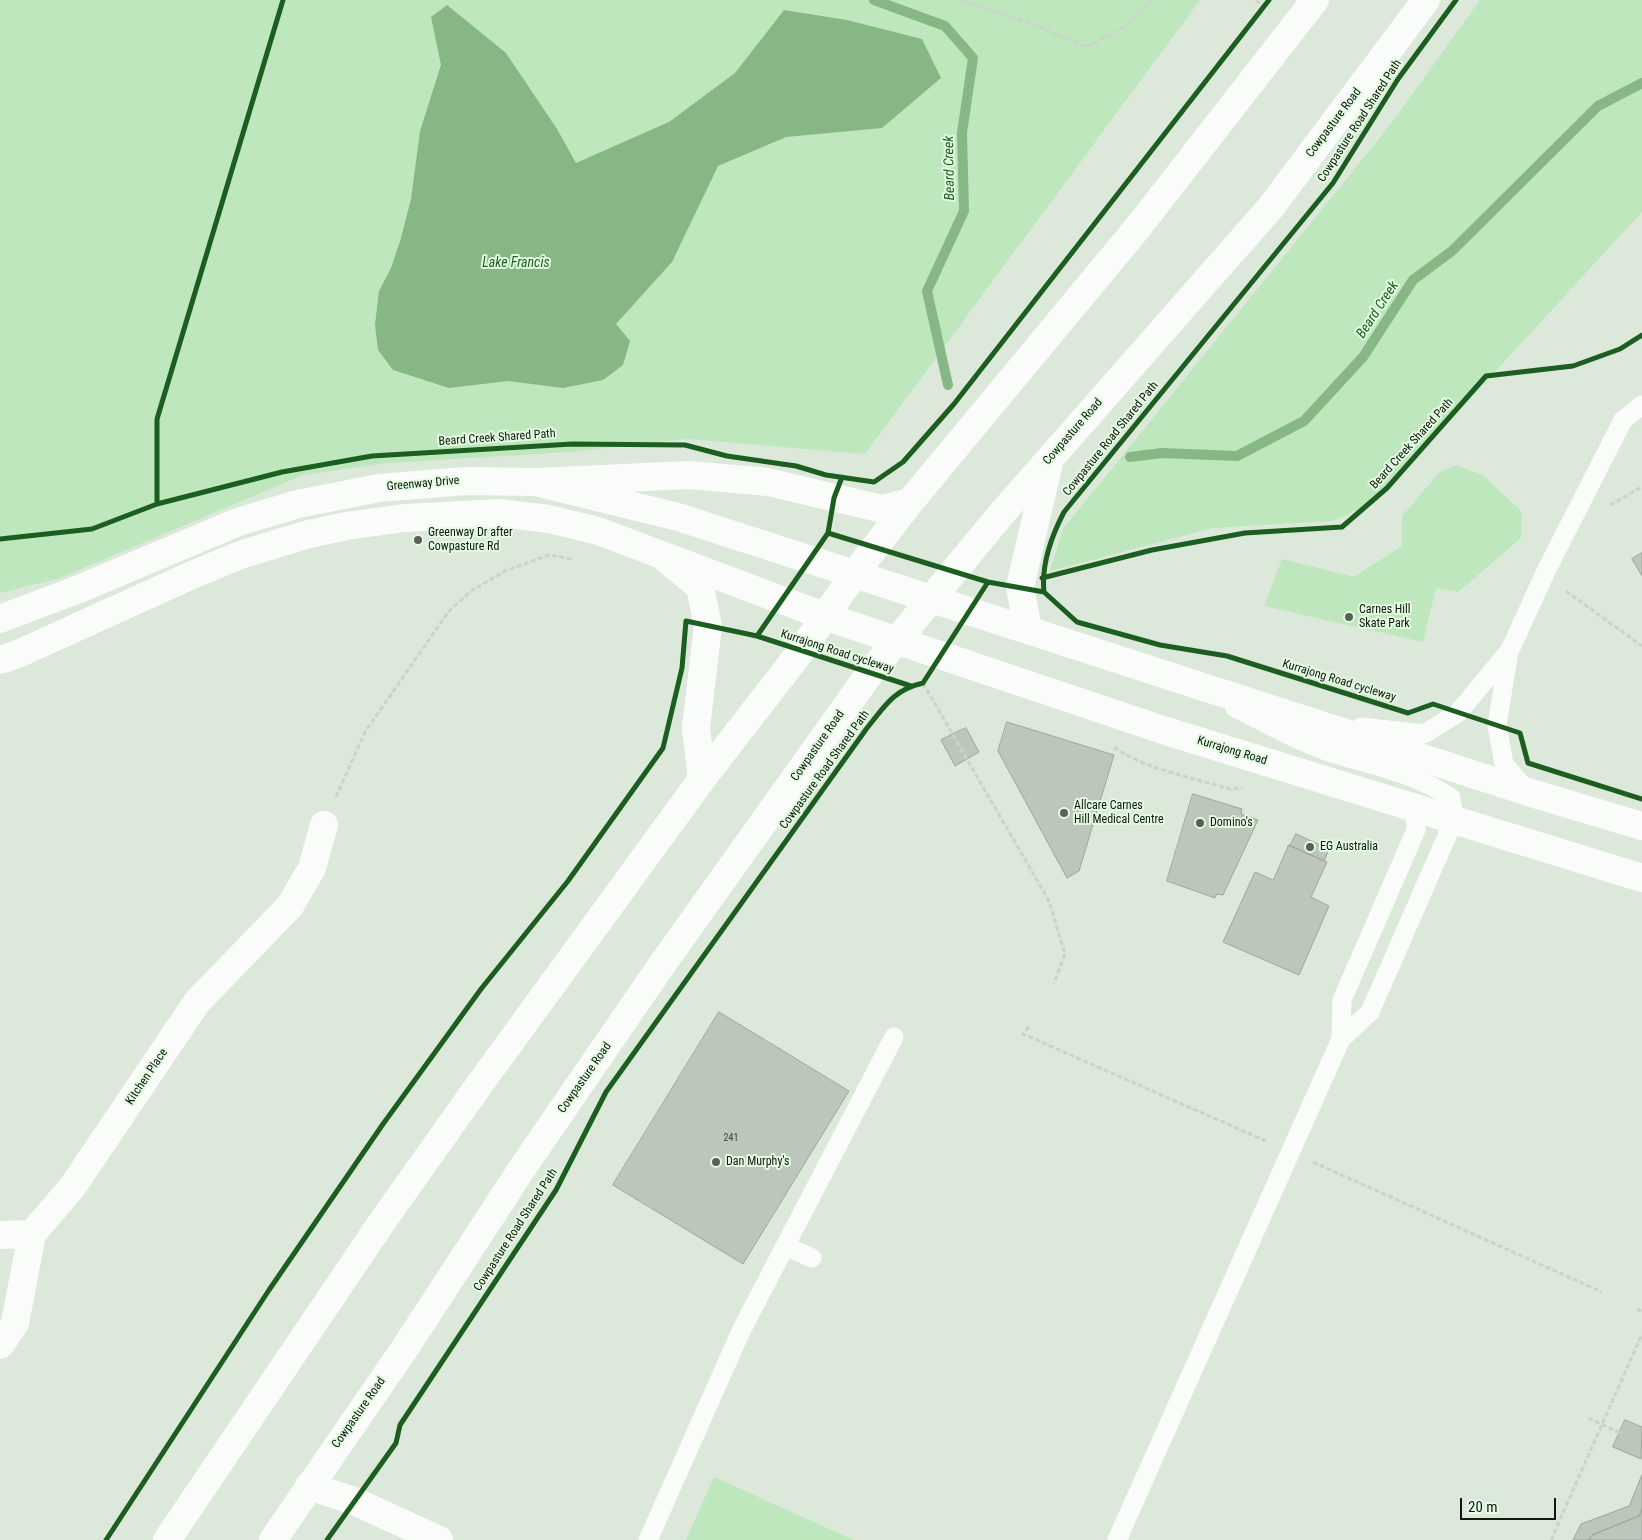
<!DOCTYPE html>
<html>
<head>
<meta charset="utf-8">
<style>
	body { margin:0 }
	#map { position:relative; width:1642px; height:1540px; overflow:hidden; background:#dbe8da; font-family:"Roboto Condensed",sans-serif }
	canvas { display:block }
	.scale { position:absolute; left:1460px; top:1498px; width:96px; height:22px; box-sizing:border-box; border:2px solid #10180f; border-top:0; padding-left:6px; font-size:15px; line-height:18px; white-space:nowrap; color:#10180f; -webkit-text-stroke:4px #e3fbe1; paint-order:stroke }
</style>
</head>
<body>
<div id="map">
<canvas width="1642" height="1540"></canvas>
<div class="scale">20 m</div>
</div>
<script>
const context = document.querySelector('canvas').getContext('2d');
context.lineJoin = 'round';
function paint(path, color) { context.fillStyle = color; context.fill(path, 'evenodd'); }
function strokePath(path, color, width, dash) { context.strokeStyle = color; context.lineWidth = width; context.lineCap = dash ? 'butt' : 'round'; context.setLineDash(dash || []); context.stroke(path); }
function write(font, color, halo, rows, align = 'center') {
  context.font = font + ' "Roboto Condensed",sans-serif'; context.lineWidth = 4; context.setLineDash([]); context.textBaseline = 'middle'; context.strokeStyle = halo; context.fillStyle = color; for (const [text, x, y, turn = 0] of rows) {
    context.save(); context.translate(x, y); context.rotate((+turn || 0) * Math.PI / 180); context.textAlign = isNaN(turn) ? turn : align; if (halo) context.strokeText(text, 0, 0); context.fillText(text, 0, 0); context.restore();
  }
}
paint(new Path2D(`
	M0 0H1200L865 454 687 439 570 452 388 463 303 475 60 578 0 593Z
	M1480 0H1642V212L1374 503 1333 521 1213 528 1050 571 1063 529 1391 124Z
	M1457 465 1484 476 1522 512 1521 538 1458 592 1436 588 1423 642 1264 606 1282 559 1354 577 1402 546V516L1440 472Z
	M714 1477 854 1540H686Z`), '#bfe7bd');
paint(new Path2D(`
	M447 5 506 53 557 129 576 163 669 122 735 73 784 10 847 20 922 39 941 78 882 128 786 137 718 166 672 262 616 324 630 341 623 365 603 380 563 388 508 381 449 388 393 370 378 350 375 325 379 291 391 268 401 238 411 199 420 131 441 65 431 17Z`), '#86b784');
strokePath(new Path2D(`
	M874 0 945 26 973 58 962 133 964 211 927 291 948 385
	M1130 457 1162 453 1237 456 1304 421 1363 357 1413 280 1452 251 1598 106 1642 83`), '#86b784', 10);
const building = new Path2D(`
	M1642 553V576L1632 559Z
	M1007 722 1114 755 1079 871 1067 878 998 751Z
	M966 728 979 752 955 766 941 740Z
	M1193 794 1242 809 1241 814 1258 820 1223 895 1217 894 1215 898 1167 881Z
	M1296 834 1329 849 1324 861 1290 846Z
	M1289 845 1327 862 1311 897 1329 906 1299 975 1223 942 1255 872 1273 880Z
	M719 1012 849 1091 743 1264 613 1185Z
	M1625 1420 1642 1427 1641 1459 1613 1447Z
	M1642 1475V1509L1639 1516 1592 1535 1589 1540H1573L1581 1524 1629 1506Z
	M1642 1509V1540H1589L1592 1535 1639 1516Z`);
paint(building, '#bcc6bb');
strokePath(building, '#9da79c', 1);
strokePath(new Path2D(`
	M961 0 1038 26 1086 47 1120 30 1153 0
	M1256 0 1263 7
	M1610 505 1642 487
	M1566 591 1642 646
	M923 683 1049 901 1065 954 1054 983
	M1114 747C1144 769 1194 778 1230 789L1242 788
	M336 797 365 732 449 611 471 591 505 571 549 555 573 559
	M1029 1027 1023 1034 1266 1141
	M1313 1162 1602 1292
	M1637 1309 1642 1311
	M1588 1418 1620 1433
	M1551 1540 1642 1334`), '#ced2cd', 3, [5, 2.5]);
strokePath(new Path2D(`
	M1509 651 1497 725 1504 764 1527 791
	M1235 708C1264 722 1295 740 1326 751 1368 765 1414 772 1451 798L1454 820 1370 1012 1341 1039
	M1361 727 1424 734 1458 713 1510 650 1546 571 1623 420 1642 405
	M785 1246 812 1258
	M648 1540 742 1329 894 1037
	M1117 1540 1341 1039 1342 1000 1416 830 1415 807`), '#fafcf9', 19);
strokePath(new Path2D(`
	M0 1235 32 1234
	M0 1345 15 1323 32 1234 73 1186 197 1002 290 906 312 868 324 825
	M309 1486 354 1501 439 1540`), '#fafcf9', 28);
strokePath(new Path2D(`
	M0 619 79 589 238 522 298 504 379 488 466 481 535 482 678 517 1528 792 1642 826
	M0 660 20 653 192 575 240 555 305 535 346 526 405 518 500 513 549 519 598 531 824 616 1166 731 1642 878`), '#fafcf9', 28);
strokePath(new Path2D(`
	M535 482 689 475 768 482 882 509 910 502
	M666 559 700 587 708 626 696 728 702 779
	M1028 630 1020 587 1049 463
	M167 1540 384 1219 482 1081 702 779 801 651 855 573 910 502 1139 226 1315 0
	M273 1540 405 1348 523 1167 661 966 870 673 1003 512 1271 207 1426 0`), '#fafcf9', 28);
strokePath(new Path2D(`
	M157 504V419L283 0
	M828 533 988 582 1044 592
	M0 539 92 529 157 504 282 472 372 456 572 444 685 445 727 456 796 466 826 475 874 482 903 462 954 404 1269 0
	M1042 578 1152 550 1245 533 1342 527 1387 488 1486 376 1573 366 1620 349 1642 335
	M1044 592C1041 564 1051 537 1064 512L1333 183 1398 79 1456 0
	M1044 592 1077 622 1160 645 1227 656 1408 713 1433 704 1520 733 1528 763 1642 799
	M757 636 828 533 834 498 842 477
	M106 1540 269 1290 383 1124 481 989 568 881 663 748 682 668 686 621 757 636 911 686
	M327 1540 396 1443 400 1425 556 1190 606 1092 867 728C885 706 893 690 923 683L988 582`), '#1b5e20', 5);
for (const [x, y, r, color] of [
	[418,540,5,"#576156"],
	[1349,617,5,"#576156"],
	[1064,813,5,"#576156"],
	[1200,823,5,"#576156"],
	[1310,847,5,"#576156"],
	[716,1162,5,"#576156"]
]) { const dot = new Path2D(); dot.arc(x, y, r, 0, 2 * Math.PI); context.fillStyle = color; context.fill(dot); strokePath(dot, '#e3fbe1', 2); }
write('10px', '#3b443a', null, [
	["241",731,1138]
]);
write('12px', '#10180f', '#e3fbe1', [
	["Cowpasture Road Shared Path",1360,121,-57],
	["Cowpasture Road",1334,123,-53],
	["Cowpasture Road",1073,432,-49],
	["Beard Creek Shared Path",497,438,-4],
	["Cowpasture Road Shared Path",1111,439,-51],
	["Beard Creek Shared Path",1412,444,-48],
	["Greenway Drive",423,484,-5],
	["Kurrajong Road cycleway",837,652,18],
	["Kurrajong Road cycleway",1339,681,17],
	["Cowpasture Road",818,746,-55],
	["Kurrajong Road",1232,751,17],
	["Cowpasture Road Shared Path",825,770,-54],
	["Kitchen Place",147,1077,-56],
	["Cowpasture Road",585,1078,-55],
	["Cowpasture Road Shared Path",516,1230,-57],
	["Cowpasture Road",359,1413,-55]
]);
write('12px', '#10180f', '#e3fbe1', [
	["Greenway Dr after",428,533],
	["Cowpasture Rd",428,547],
	["Carnes Hill",1359,610],
	["Skate Park",1359,624],
	["Allcare Carnes",1074,806],
	["Hill Medical Centre",1074,820],
	["Domino's",1210,823],
	["EG Australia",1320,847],
	["Dan Murphy's",726,1162]
], 'left');
write('italic 14px', '#1c5f1f', '#e3fbe1', [
	["Beard Creek",950,168,-91],
	["Lake Francis",516,263],
	["Beard Creek",1378,310,-57]
]);
</script>
</body>
</html>
